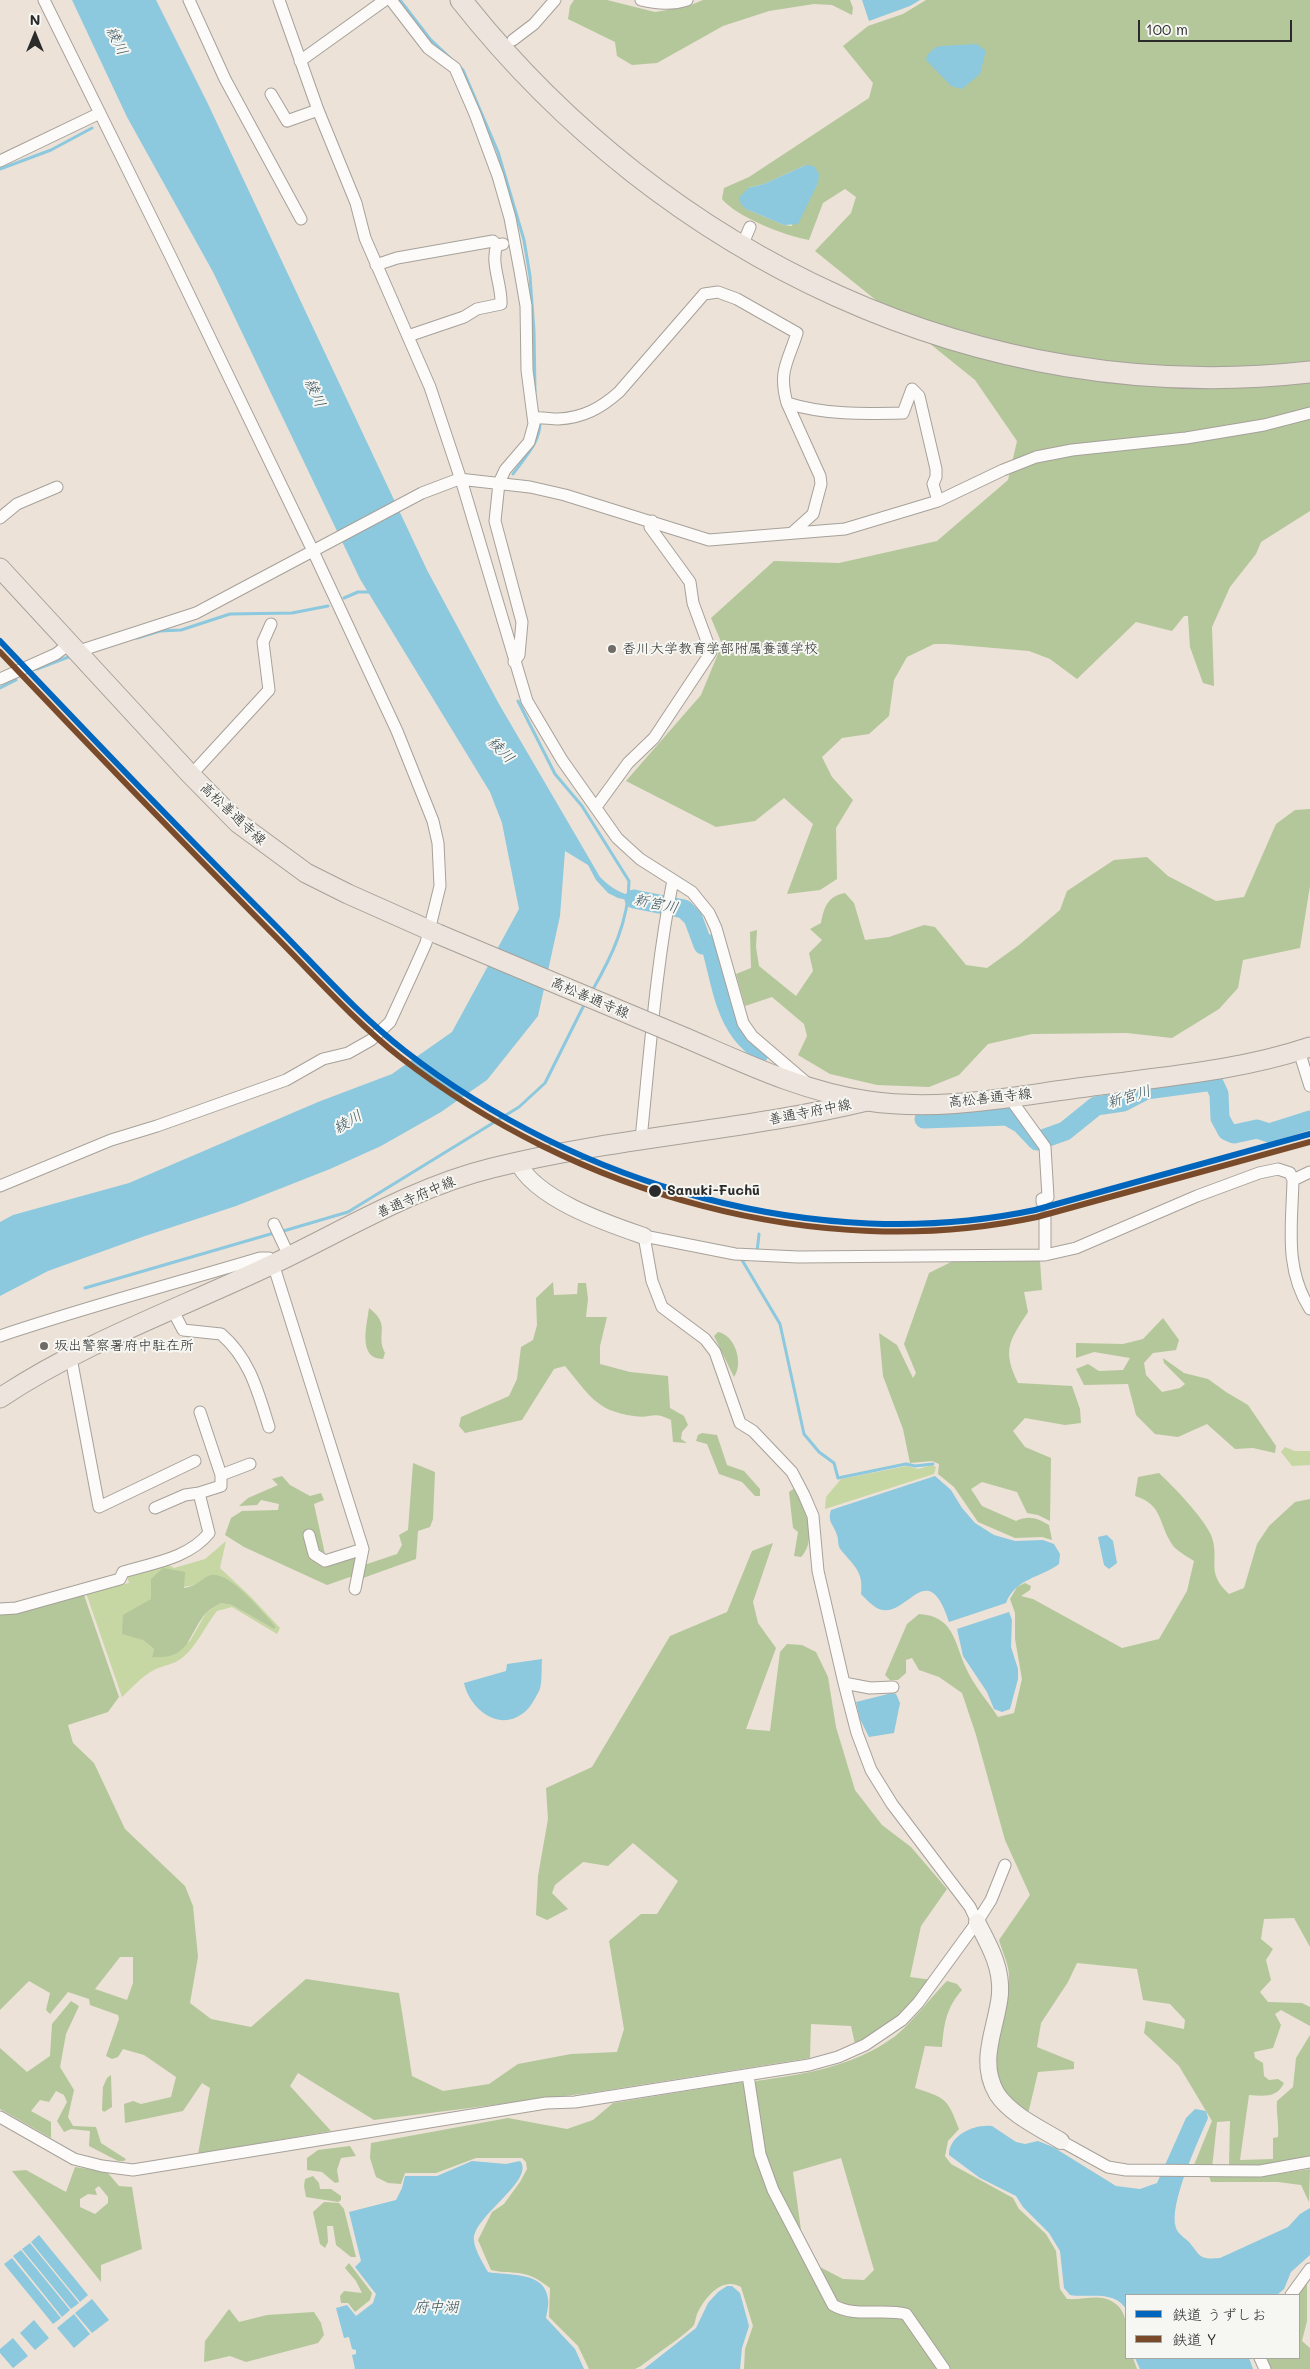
<!DOCTYPE html>
<html>
<head>
<meta charset="utf-8">
<style>
	body { margin:0 }
	#map { position:relative; width:1310px; height:2369px; overflow:hidden; background:#ece2d7; font-family:Mali,"Klee One",sans-serif }
	canvas { display:block }
	.legend { position:absolute; left:1125px; top:2294px; width:175px; height:65px; box-sizing:border-box; background:#f6f6f2; border:1px solid #a5a5a2; margin:0; padding:6px 9px; list-style:none; font-size:15px; color:#2b2b2b }
	.legend li { display:flex; align-items:center; gap:10px; height:25px }
	.legend b { width:25px; border:1px solid #a5a5a2 }
	.north { position:absolute; left:10px; top:10px; width:50px; height:50px; -webkit-text-stroke:4px #f6f6f2; paint-order:stroke; rotate:0deg; font-size:14px; font-weight:700; line-height:20px; text-align:center; color:#2b2b2b }
	.north::after { content:''; display:block; margin:auto; width:18px; height:22px; background:#2b2b2b; clip-path:polygon(50% 0,100% 100%,50% 72%,0 100%) }
	.scale { position:absolute; left:1138px; top:20px; width:154px; height:22px; box-sizing:border-box; border:2px solid #2b2b2b; border-top:0; padding-left:6px; font-size:15px; line-height:18px; white-space:nowrap; color:#2b2b2b; -webkit-text-stroke:4px #f6f6f2; paint-order:stroke }
</style>
</head>
<body>
<div id="map">
<canvas width="1310" height="2369"></canvas>
<ul class="legend">
<li><b style="height:6px;background:#0065bd"></b>鉄道 うずしお</li>
<li><b style="height:6px;background:#7a4b2a"></b>鉄道 Y</li>
</ul>
<div class="north">N</div>
<div class="scale">100 m</div>
</div>
<script>
const context = document.querySelector('canvas').getContext('2d');
context.lineJoin = 'round';
function paint(path, color) { context.fillStyle = color; context.fill(path, 'evenodd'); }
function strokePath(path, color, width, dash) { context.strokeStyle = color; context.lineWidth = width; context.lineCap = dash ? 'butt' : 'round'; context.setLineDash(dash || []); context.stroke(path); }
function write(font, color, halo, rows, align = 'center') {
  context.font = font + ' Mali,"Klee One",sans-serif'; context.lineWidth = 4; context.setLineDash([]); context.textBaseline = 'middle'; context.strokeStyle = halo; context.fillStyle = color; for (const [text, x, y, turn = 0] of rows) {
    context.save(); context.translate(x, y); context.rotate((+turn || 0) * Math.PI / 180); context.textAlign = isNaN(turn) ? turn : align; if (halo) context.strokeText(text, 0, 0); context.fillText(text, 0, 0); context.restore();
  }
}
paint(new Path2D(`
	M1285 1447 1295 1451H1310V1465L1292 1466 1281 1452Z
	M932 1465 936 1467 934 1474 825 1509 826 1497 841 1479 907 1466 918 1469Z
	M226 1541 220 1568 251 1597 280 1628 277 1634 232 1607 217 1611C205 1626 197 1646 182 1658 173 1665 164 1665 154 1670 142 1676 132 1688 122 1697L86 1593 129 1583 127 1577 167 1564 174 1568 205 1559ZM211 1575 274 1629 232 1605 221 1603 206 1613 190 1641 152 1657 154 1649 143 1640 151 1599V1579C180 1587 185 1593 211 1575Z`), '#c6d7a3');
paint(new Path2D(`
	M574 0H607L655 12 686 7 703 0H850L853 8 852 15 832 5 814 4 769 11 723 26 657 63 632 65 617 56 615 42 568 19 570 6Z
	M926 0H1310V511L1261 542 1256 554 1230 587 1212 627 1214 686 1203 683 1190 647 1188 616H1184L1172 631 1136 622 1077 679 1050 659 1029 651 947 644H934L907 657 894 680 889 716 869 734 842 738 822 757 832 777 853 800 836 828 837 879 820 890 787 894 813 824 784 798 755 821 716 827 626 781 701 695 722 644 711 618 774 561 839 563 937 541 1008 480 1017 441 975 380 815 251 851 213 856 197 845 189 823 203 809 240C785 236 737 217 722 199L724 188 749 177 869 98 873 83 843 46 868 26 903 14ZM806 165 792 226 784 225 746 209 748 188 764 184Z
	M1310 809V886L1300 948 1243 960 1238 988 1219 1009 1172 1038 1127 1033 1032 1034 988 1044 959 1075 929 1087 877 1085 830 1074 798 1055 807 1036 804 1024 772 997 745 1006 736 974 751 968 750 932 757 930 756 947 759 966 796 996 813 971 809 953 822 940 810 929 821 923C824 907 828 896 845 893L854 903 865 940 889 937 924 925 935 927 966 965 987 968 1019 945 1060 910 1067 891 1114 860 1147 857 1168 876 1216 901 1244 897 1276 824 1295 810Z
	M1040 1261 1042 1290 1024 1292 1028 1312C1009 1341 1002 1350 1018 1383L1072 1386 1080 1409 1081 1423 1065 1425 1025 1418 1013 1431 1025 1447 1051 1458 1050 1521 1038 1515 1027 1513 1017 1492 982 1482 971 1489 982 1506 1016 1521C1029 1515 1037 1518 1049 1525L1052 1540 1042 1537 1015 1538 978 1522 954 1487 938 1474 939 1464 932 1461 910 1463 903 1429 883 1376 879 1333 897 1345 913 1378 916 1373 904 1344 929 1273 951 1262Z
	M553 1282 554 1295 577 1294 578 1283H586L588 1299 586 1317H607L600 1346V1364L630 1372 668 1376 670 1408 684 1416 688 1425 682 1432 681 1439 687 1443 673 1442 671 1420C653 1410 651 1419 634 1416 595 1411 588 1393 565 1366L554 1369 522 1420 465 1433 459 1426 461 1417 509 1396 517 1379 521 1347 533 1340 537 1325 536 1298Z
	M369 1308C392 1326 375 1333 385 1353L383 1359C357 1359 367 1325 369 1308Z
	M1163 1318 1179 1340 1176 1350 1153 1353 1144 1363 1146 1375 1162 1392 1180 1388 1185 1384 1164 1363 1163 1358 1184 1373 1208 1379 1226 1392 1248 1405 1276 1446 1275 1453 1253 1448 1235 1449 1207 1424 1178 1437 1155 1434 1136 1415 1128 1384 1084 1385 1076 1369 1088 1364 1099 1371 1123 1370 1130 1358 1094 1352 1076 1358V1343L1123 1344 1143 1339Z
	M718 1332C735 1335 744 1363 734 1377L714 1336Z
	M702 1433 717 1435 727 1465 744 1471 760 1489V1496H755L742 1482 719 1474 707 1444 696 1441 698 1435Z
	M413 1463 435 1472 433 1519 430 1527 418 1531 416 1559 363 1578 350 1577 327 1585 244 1547 225 1535 231 1518 242 1511 278 1510 279 1504 261 1500 257 1505 239 1506 248 1498 278 1485 272 1479 282 1476 290 1485 310 1496 321 1493 324 1500 314 1504 325 1554 342 1561 357 1555 367 1564 397 1554 402 1545 399 1535 408 1530Z
	M1159 1473C1173 1486 1203 1517 1211 1535 1221 1560 1204 1571 1229 1594L1244 1588 1257 1544 1269 1526 1295 1502 1310 1499V1947L1294 1918 1264 1919 1261 1939 1273 1949 1266 1960 1271 1980 1260 1992 1268 2002 1302 2003 1310 2007V2026L1281 2010 1275 2014 1281 2025 1273 2048 1254 2052 1255 2058 1263 2063 1264 2076 1269 2080 1278 2079 1284 2083C1277 2098 1264 2096 1249 2095L1240 2160 1273 2159V2138L1278 2137C1279 2124 1276 2112 1277 2101L1293 2087 1296 2058 1310 2035V2156L1282 2164 1229 2166 1230 2121 1217 2122 1212 2168 1194 2165 1212 2121 1179 2066 1144 2033 1146 2021 1184 2029 1185 2020 1170 2004 1143 2000 1137 1969 1077 1963 1068 1982 1041 2023 1037 2047 1074 2062V2069L1038 2072 1028 2114C966 2065 1005 2039 1009 1978 1010 1967 1002 1951 999 1940L1030 1895 1005 1840 976 1735 962 1693 939 1677 919 1670 912 1658 906 1660V1673L898 1680H890L885 1675 907 1624 919 1614C954 1616 954 1642 966 1668 973 1685 988 1701 998 1717L1014 1713 1022 1679 1015 1639V1613L1010 1599 1017 1587 1025 1583 1031 1586 1030 1590 1021 1596 1033 1599 1122 1648 1159 1639 1187 1591 1194 1561C1188 1557 1179 1552 1174 1547 1158 1526 1164 1504 1135 1496L1138 1477Z
	M796 1487C803 1506 819 1539 801 1557L794 1556 798 1532 793 1528 789 1492Z
	M773 1543 753 1602 758 1623 776 1648 746 1729 770 1731 780 1652 787 1644 802 1645 816 1652 828 1677 836 1727 855 1790 882 1825 911 1847 947 1889 921 1926 910 1977 932 1980C906 2011 890 2025 855 2044L851 2026 811 2024 810 2058 589 2093 374 2120 298 2073 290 2086 331 2131 198 2154 210 2088 202 2083 183 2111 125 2123 124 2104 133 2101 141 2104 171 2097 176 2077 144 2055 123 2049 118 2057 112 2059 106 2056 119 2019 118 2015 90 2005 89 1999 68 1992 50 2014 46 2010 50 1993 29 1981 0 2010V1615L83 1592 119 1697 108 1712 68 1725 73 1743 94 1763 125 1829 185 1886 193 1906 198 1957 190 2003 211 2019 251 2027 306 1979 399 1993 412 2076 443 2091 489 2084 518 2064 571 2054 617 2052 624 2029 609 1941 641 1914H657L678 1881 633 1843 608 1866 583 1862 555 1885 552 1893 568 1909 547 1920 536 1915 538 1876 548 1819 546 1788 592 1767 670 1636 727 1612 752 1551ZM120 1957H133V1983L127 2000 95 1989Z
	M163 1568 185 1572 184 1588C198 1586 203 1577 211 1575 230 1571 264 1614 276 1627L274 1629 232 1605 221 1603C216 1606 209 1610 205 1614 187 1637 189 1660 152 1657L154 1649 143 1640 122 1634 123 1615 151 1599V1579Z
	M947 1981 957 1984 962 1990C946 2008 944 2024 942 2047L925 2046 915 2088C945 2098 947 2097 959 2129L948 2141 945 2156 951 2164 1013 2198 1019 2209 1046 2234 1056 2251 1060 2289 1067 2299C1079 2300 1093 2296 1103 2298 1133 2305 1126 2335 1126 2358H1133L1137 2369H744L745 2349 753 2326 741 2287C722 2276 705 2297 697 2314 696 2317 695 2322 694 2325 688 2333 651 2358 641 2366L635 2369H589L578 2346 549 2317 550 2288C523 2267 520 2276 491 2270L478 2240 492 2212 504 2204 520 2182 527 2169 526 2162 522 2158H476L436 2173H405L401 2184 388 2183 376 2177 370 2158 371 2143 508 2118 567 2129 593 2120 613 2103 742 2082 746 2087H754L756 2081C804 2074 853 2067 894 2037 911 2024 931 1997 947 1981ZM841 2158 874 2270 864 2280 843 2279 818 2266 802 2237 793 2172Z
	M71 2001 79 2006 66 2034 60 2067 74 2090 68 2117 73 2126 96 2127 101 2143 126 2159 124 2161H118L89 2146 90 2131 71 2129 64 2132 57 2121 67 2102 64 2095 56 2091 49 2102 40 2100 31 2111 51 2122V2138L0 2109V2048L27 2072 50 2056 52 2024Z
	M111 2075 112 2107 104 2112 102 2110 103 2087 107 2078Z
	M350 2146 356 2156 341 2158 337 2170 339 2182 335 2183 322 2172 307 2170V2158L318 2150Z
	M75 2167 107 2172 119 2186 132 2187 142 2249 101 2265V2282L12 2171 26 2170 66 2192ZM99 2186 108 2197V2203L95 2214 80 2207V2199L88 2194 97 2195 95 2189Z
	M1310 2169 1309 2202 1301 2185 1278 2182H1211L1209 2176 1278 2174Z
	M313 2176 319 2183 320 2189H331L341 2196V2200L338 2202 306 2197 304 2186 305 2179Z
	M324 2202 339 2203 344 2209 356 2257H351L336 2245 333 2226H327L328 2242 325 2248 320 2244 313 2212Z
	M349 2263 372 2293 370 2300 355 2312 348 2303H341L340 2296 344 2291 362 2293 356 2281 345 2268Z
	M1307 2279V2321L1302 2341 1310 2348V2369H1269L1265 2358H1299V2295H1294Z
	M229 2309 239 2322 267 2315 314 2312 321 2323 324 2335 318 2343 246 2362 230 2356 204 2362 205 2341Z`), '#b3c79a');
paint(new Path2D(`
	M72 0H156L208 104 427 570 499 704 600 877C618 896 636 897 660 903L659 907 618 898 608 893 596 880 588 865 565 851 560 916 538 1016 487 1080 441 1112 381 1146 330 1169 236 1206 145 1236 48 1271 0 1296V1222L13 1215 129 1183 318 1102 392 1074 452 1032 519 909 502 823 490 792 360 579 213 272 127 117Z
	M862 0H920L910 6 869 21Z
	M977 44 986 51 980 74 962 89 951 86 926 60 927 55 936 47 942 46Z
	M806 165 814 166 819 174 818 183 798 224 784 225 746 209 741 204 739 198 748 188 764 184Z
	M935 1476 951 1490 962 1508 975 1523 994 1535 1015 1541 1043 1540 1054 1544 1060 1554 1059 1564C1040 1578 1016 1578 1006 1603L949 1622C927 1554 907 1620 879 1609 872 1606 866 1599 861 1594 864 1571 853 1565 841 1550 837 1545 839 1540 837 1535 834 1525 827 1522 831 1510Z
	M1107 1535 1113 1541 1117 1563 1109 1569 1104 1565 1098 1537Z
	M1009 1612 1012 1620 1011 1647 1018 1669V1679L1010 1709 1002 1712 994 1709 987 1692 963 1656 957 1629Z
	M542 1659C541 1668 543 1686 538 1693 534 1700 529 1710 522 1714 497 1732 469 1707 464 1683L506 1671 507 1664Z
	M892 1693 896 1694 900 1703 894 1733 869 1737 860 1719 856 1702Z
	M1195 2109 1206 2111 1208 2118C1198 2142 1168 2205 1176 2228 1178 2234 1185 2238 1189 2242 1201 2256 1198 2260 1220 2258L1288 2227 1300 2214 1310 2208V2255L1291 2272 1284 2289 1277 2295H1126V2309C1114 2290 1089 2298 1070 2295L1064 2288 1060 2251 1049 2233 1023 2207 1016 2196 980 2178 949 2155C949 2135 974 2124 992 2126L1016 2142 1025 2144 1038 2141 1053 2147 1116 2186 1140 2189 1157 2183 1186 2118Z
	M472 2161 506 2164 520 2161C536 2180 472 2217 474 2240 474 2249 483 2263 488 2272 506 2276 545 2270 548 2299 549 2305 547 2312 546 2318L575 2349 584 2369H355L352 2355 356 2354V2350L352 2349 349 2337 344 2338 336 2308 347 2305 356 2316 373 2303 376 2294 355 2267 361 2261 349 2212 396 2200 402 2188 405 2176H437Z
	M39 2235 88 2295 80 2302 31 2242Z
	M30 2243 79 2303 71 2309 22 2249Z
	M21 2250 70 2310 62 2317 13 2256Z
	M12 2258 61 2318 53 2324 4 2264Z
	M727 2286H732L740 2293 749 2326 742 2348 740 2369H644L696 2328 708 2303 718 2292Z
	M92 2299 109 2320 92 2333 75 2313Z
	M74 2314 90 2334 74 2348 57 2328Z
	M34 2320 49 2338 35 2350 20 2333Z
	M13 2338 28 2356 13 2368 0 2353V2349Z
	M1135 2358H1249L1253 2369H1140Z`), '#8cc8de');
strokePath(new Path2D(`
	M400 0 430 39 463 70 498 152 524 240 530 276 534 331 535 392
	M0 169 51 150 92 128
	M513 474C525 457 541 442 540 420
	M344 598 358 592H370
	M137 638 160 631 181 630 230 614 292 613 328 606
	M37 669 71 656
	M0 688 16 680
	M518 701 555 774 582 806 629 881C629 921 611 958 592 991
	M280 1232 348 1212 519 1107 545 1083 585 1003
	M757 1252 759 1234
	M744 1260H742L780 1324 804 1434 819 1452 834 1463 838 1478 906 1464 915 1466 933 1464
	M85 1288 274 1233`), '#8cc8de', 3);
strokePath(new Path2D(`
	M634 899 684 909 693 918 703 945 710 944C719 973 722 1008 741 1033 746 1040 754 1046 760 1053
	M924 1119 1007 1116 1021 1124 1037 1141 1065 1131 1096 1106 1123 1102 1146 1090 1213 1081 1219 1094 1220 1118 1227 1131 1234 1134 1257 1129 1269 1133 1310 1120`), '#8cc8de', 19);
const street = new Path2D(`
	M189 0 225 79 301 219
	M279 0 318 110 356 203 365 238 430 387 463 486 527 701 562 760 617 838 640 859 692 892 709 913 716 928 743 1023 752 1036 808 1084
	M391 0 428 48 455 68 475 114 498 176 510 218 520 271 526 306 527 370 534 424 529 442 505 470 499 483 495 521 522 622 519 655 514 662
	M641 0C657 4 672 5 687 0
	M513 40 534 24 555 0
	M300 61 385 0
	M271 94 287 121 318 110
	M0 161 100 113
	M741 248 750 227
	M376 265 397 258 493 241 497 245 503 244
	M408 336 464 317 477 309 501 304C502 285 490 263 497 245
	M787 403 820 476 821 484 813 514 793 532
	M534 418C542 417 550 419 558 419 583 418 601 408 619 392L704 294 718 292 737 299 797 333C788 362 778 371 787 403 825 415 863 414 903 413L912 389 919 396 936 469V477L933 484 938 501
	M0 518 17 504 57 487
	M79 651 196 613 422 493 459 479 530 487 565 495 709 540 845 529 938 501 1003 470 1036 457 1072 450 1186 438 1264 425 1310 413
	M0 679 56 654 69 644
	M191 775 269 690 263 642 271 624
	M596 807 628 763 654 738 711 652 693 603 690 582 650 527 652 521
	M1299 1051 1310 1086
	M1009 1097 1045 1147 1048 1197 1042 1199V1202
	M641 1139C650 1052 656 965 673 880
	M1293 1180 1310 1172
	M0 1186 111 1140 157 1126 286 1080 323 1059 348 1053 371 1040 390 1022 413 972 426 943 440 886 438 843 433 821 397 731 313 551 170 255 44 0
	M274 1224 289 1256
	M1045 1255V1217
	M172 1309 183 1330 221 1334C250 1359 258 1392 269 1427
	M0 1336C86 1307 173 1284 260 1258H269L275 1270 363 1549 355 1589
	M71 1358 99 1507 195 1461
	M221 1475 250 1464
	M155 1508 185 1495 199 1493
	M309 1535 314 1554 325 1561 363 1549
	M0 1609 16 1608 120 1579 123 1572C153 1563 189 1558 209 1533L199 1493 221 1486V1475L200 1412
	M844 1683 870 1688 893 1687
	M977 1922 970 1907 892 1804 871 1770 857 1733 844 1683 818 1571 813 1516 804 1495 792 1472 753 1431 740 1423 715 1352 705 1339 662 1307 652 1281 644 1236 735 1254 798 1257 1045 1255 1076 1248 1197 1196 1259 1173 1278 1169 1290 1173 1293 1180C1292 1226 1284 1268 1310 1309
	M748 2075 760 2154 773 2190 833 2305C855 2318 882 2308 906 2314L944 2369
	M0 2117 74 2159 102 2166 133 2170 546 2103 575 2102 809 2065 838 2057 865 2045 902 2020 918 2003 977 1922 991 1900 1005 1865
	M1061 2141 1108 2167 1126 2170 1260 2171 1310 2162
	M1291 2295 1310 2269
	M1260 2358 1265 2369`);
const secondary = new Path2D(`
	M517 1161C535 1199 606 1223 644 1236
	M977 1922C989 1945 1002 1967 1000 1994 997 2028 977 2060 997 2094 1011 2115 1040 2128 1061 2141`);
const primary = new Path2D(`
	M0 568 189 773 238 823 306 873 348 894 438 934
	M686 1038C744 1063 804 1092 868 1101 941 1112 1014 1096 1086 1087 1160 1077 1239 1071 1310 1047
	M0 1398C84 1342 181 1308 271 1265 343 1231 414 1187 492 1168 615 1137 743 1131 867 1101`);
const highway = new Path2D(`
	M461 0C663 256 981 410 1310 372`);
strokePath(street, '#a6a19a', 13);
strokePath(secondary, '#a6a19a', 18);
strokePath(primary, '#a6a19a', 21);
strokePath(highway, '#a6a19a', 23);
strokePath(street, '#fcfbf9', 11);
strokePath(secondary, '#f6f2ee', 16);
strokePath(primary, '#ede5dd', 19);
strokePath(highway, '#ede5dd', 21);
const primaryBridge = new Path2D(`
	M438 934 686 1038`);
strokePath(primaryBridge, '#a6a19a', 21, []);
strokePath(primaryBridge, '#ede5dd', 19);
strokePath(new Path2D(`
	M0 641C89 735 179 829 270 920 314 964 356 1013 405 1051 577 1185 818 1256 1035 1210L1310 1134`), '#0065bd', 6);
strokePath(new Path2D(`
	M0 652C89 746 179 839 270 931 312 973 353 1020 400 1057 575 1193 817 1264 1037 1217L1310 1142`), '#7a4b2a', 6);
for (const [x, y, r, color] of [
	[612,649,5,"#6f6b67"],
	[655,1191,7,"#2b2b2b"],
	[44,1346,5,"#6f6b67"]
]) { const dot = new Path2D(); dot.arc(x, y, r, 0, 2 * Math.PI); context.fillStyle = color; context.fill(dot); strokePath(dot, '#f6f6f2', 2); }
write('14px', '#2b2b2b', '#f6f6f2', [
	["香川大学教育学部附属養護学校",622,649],
	["坂出警察署府中駐在所",54,1346]
], 'left');
write('14px', '#2b2b2b', '#f6f6f2', [
	["高松善通寺線",233,814,43],
	["高松善通寺線",590,998,23],
	["高松善通寺線",990,1098,-6],
	["善通寺府中線",810,1112,-11],
	["善通寺府中線",416,1197,-23]
]);
write('bold 14px', '#2b2b2b', '#f6f6f2', [
	["Sanuki-Fuchū",667,1191]
], 'left');
write('italic 15px', '#3c5762', '#f6f6f2', [
	["綾川",117,41,64],
	["綾川",315,393,66],
	["綾川",501,750,46],
	["新宮川",656,904,12],
	["新宮川",1129,1097,-17],
	["綾川",348,1122,-30],
	["府中湖",436,2307]
]);
</script>
</body>
</html>
